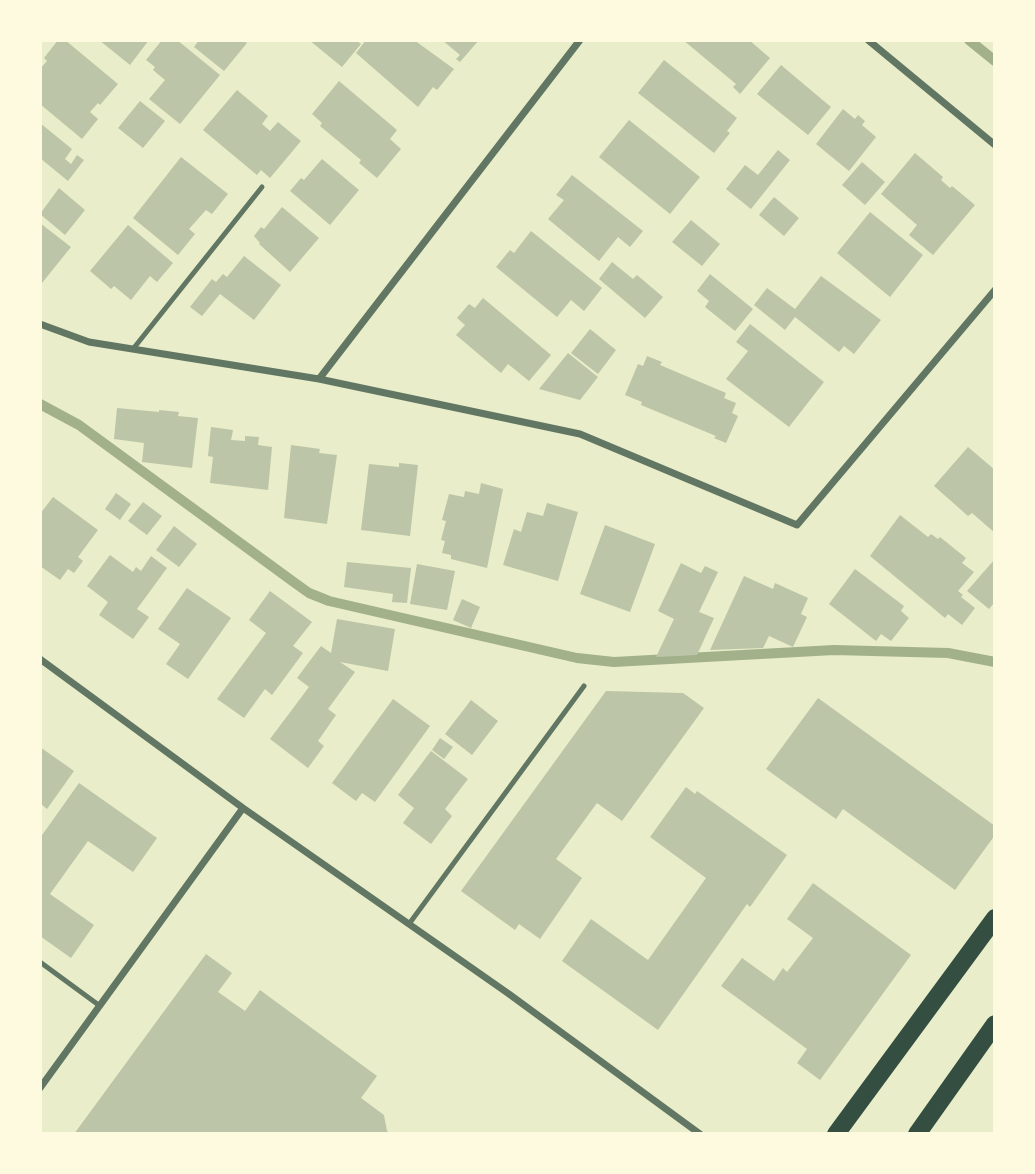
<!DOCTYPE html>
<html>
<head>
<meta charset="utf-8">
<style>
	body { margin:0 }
	#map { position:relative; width:1035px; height:1174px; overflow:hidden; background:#e9edc9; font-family:"DM Sans",sans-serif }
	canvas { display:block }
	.frame { position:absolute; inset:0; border:42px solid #fefae0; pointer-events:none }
</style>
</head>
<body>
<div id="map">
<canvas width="1035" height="1174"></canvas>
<div class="frame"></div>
</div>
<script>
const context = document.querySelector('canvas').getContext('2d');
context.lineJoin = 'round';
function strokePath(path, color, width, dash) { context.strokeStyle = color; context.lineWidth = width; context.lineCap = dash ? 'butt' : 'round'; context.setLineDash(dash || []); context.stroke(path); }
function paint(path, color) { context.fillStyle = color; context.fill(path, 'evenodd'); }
strokePath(new Path2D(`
	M969 40 995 61
	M40 404 79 425 295 583 309 593 329 601 577 658 614 662 834 650 948 653 995 662`), '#a3b18a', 10);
paint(new Path2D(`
	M58 40H65L118 84 100 105 98 103 90 112 98 119 82 139 40 104V69L47 61 44 58Z
	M99 40H149L130 65Z
	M162 40H177L220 75 180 124 149 99 165 80 153 70 155 67 146 60Z
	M199 40H243L247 43 224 71 194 47Z
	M309 40H356L361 44 342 67Z
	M366 40H414L454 69 437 90 433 87 418 107 356 53Z
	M442 40H479L460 62 456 59 460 55Z
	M683 40H749L770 58 740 94 733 87 736 84Z
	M664 60 737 118 727 131 730 133 714 153 638 93Z
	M781 65 831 107 808 135 757 94Z
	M339 81 397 130 390 139 401 149 377 178 359 163 361 160 320 126 322 123 312 114Z
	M237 90 268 116 262 124 270 131 278 122 301 141 270 178 261 170 257 175 203 130Z
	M140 101 165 121 143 148 118 128Z
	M843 109 855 119 858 115 865 121 862 125 876 137 849 171 816 144Z
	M629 120 700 177 670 214 599 157Z
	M40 123 72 149 65 159 71 164 77 155 84 160 68 181 40 158Z
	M778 150 790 160 751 209 726 189 745 165 758 175Z
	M915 153 943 177 941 180 950 188 952 186 975 205 933 255 909 235 917 225 881 194Z
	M181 157 228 194 212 214 206 210 189 229 195 234 178 255 133 218Z
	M322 159 359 190 330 225 290 191 301 178 304 180Z
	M862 162 885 182 865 205 842 185Z
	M572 175 643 231 630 247 618 237 599 261 548 219 564 200 556 195Z
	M59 188 85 210 65 235 40 214Z
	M774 197 799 218 784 236 759 215Z
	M282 207 319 238 290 272 259 244 260 243 254 236 261 227 264 229Z
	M870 212 923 255 890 297 837 253Z
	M691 220 720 244 702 266 672 242Z
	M40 223 71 247 42 283 40 282Z
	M128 225 173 263 157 282 150 276 131 300 114 286 111 289 90 271Z
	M531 231 602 288 584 311 571 300 557 317 496 267 510 250 514 253Z
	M244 256 281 285 254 320 220 294 202 316 190 307 212 279 216 282 223 274 227 277Z
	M612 262 633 279 637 275 663 297 645 318 599 279Z
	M710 274 753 309 735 331 705 307 709 301 697 291Z
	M821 276 881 320 854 354 844 346 839 352 795 317 785 330 754 305 767 288 795 309Z
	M483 298 551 355 529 381 508 364 501 373 456 335 465 325 457 318 469 304 475 308Z
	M750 324 824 382 789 427 726 379 748 351 736 342Z
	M590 329 616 350 598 374 571 353Z
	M568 353 598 377 580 400 539 389Z
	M647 356 662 362 660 365 726 393 724 398 736 403 732 413 738 416 726 443 714 438 716 436 641 405 642 402 625 395 638 364 643 366Z
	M117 408 159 412V410L179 412 178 416 198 418 192 468 142 462 144 443 114 439Z
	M211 427 233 430 231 440 245 441V436L259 437 258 445 272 447 268 490 210 483 213 457 208 456Z
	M291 445 320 449 319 453 337 455 327 524 284 518Z
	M968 447 995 470V533L972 513 968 516 934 486Z
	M399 463 418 465 410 536 361 530 369 464 399 467Z
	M481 483 503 489 487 568 451 559V555L442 553 445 541 441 540 446 521 442 520 449 494 464 497 465 491 479 494Z
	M116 493 131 504 120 520 105 509Z
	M53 497 98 530 78 557 83 561 74 573 68 569 60 580 40 566V514Z
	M143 502 162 516 147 535 128 521Z
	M547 503 578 512 558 581 503 565 514 529 521 532 527 512 543 516Z
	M900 515 928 537 931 534 938 539 940 537 966 558 962 563 974 572 958 591 963 595 961 597 975 608 962 625 948 614 945 618 870 556Z
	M605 525 655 544 630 612 580 594Z
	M174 526 197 544 179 567 156 550Z
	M110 555 133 572 136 567 141 571 151 556 167 568 137 609 149 617 133 639 99 615 108 602 87 586Z
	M995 559V602L989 609 967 591Z
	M347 562 411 568 407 603 392 602 393 594 344 587Z
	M681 563 701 573 705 566 718 572 699 612 714 618 697 655 656 657 674 619 658 611Z
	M417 564 455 571 447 610 410 604Z
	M855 569 904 606 901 611 909 618 891 641 881 634 876 641 829 604Z
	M744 576 773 589 775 583 808 598 801 614 807 617 793 647 769 636 763 648 710 650Z
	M187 588 231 618 188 679 166 664 180 644 158 629Z
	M270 591 312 622 293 646 303 653 272 695 265 689 244 718 217 699 266 633 249 620Z
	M462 599 480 607 471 628 453 620Z
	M337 619 395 629 388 671 340 662 355 672 328 709 336 715 318 741 324 746 308 768 270 739 309 687 297 678 321 646 331 653Z
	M606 691 683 693 704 708 622 821 597 803 556 859 582 878 540 939 519 924 515 930 461 891Z
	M818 698 995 826V835L955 890 843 809 836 819 766 769Z
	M393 699 430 726 375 802 362 793 356 801 332 783Z
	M471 700 498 721 472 755 445 734Z
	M440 738 453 747 444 759 432 750Z
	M40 747 74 771 47 809 40 803Z
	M431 751 468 779 445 809 452 816 431 844 403 823 414 808 398 795Z
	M79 783 157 838 133 872 88 841 50 894 94 925 71 958 40 936V838Z
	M686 787 695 794 697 791 787 855 750 907 747 904 658 1030 562 961 591 919 648 960 706 878 650 837Z
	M813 883 911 955 820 1080 797 1063 807 1049 721 986 742 958 774 981 783 968 787 972 813 938 787 919Z
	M206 954 232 973 218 992 245 1011 260 990 377 1076 361 1098 384 1115 387 1131 391 1134H74Z`), '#bcc5a7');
strokePath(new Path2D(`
	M133 349 262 187
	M409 924 584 686
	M40 962 100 1006`), '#617663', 5);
strokePath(new Path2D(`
	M868 40 995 145
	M40 324 89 342 319 379 580 434 797 525 995 290
	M319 379 580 40
	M40 659 243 808 509 994 700 1134
	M40 1088 243 808`), '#617663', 7);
strokePath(new Path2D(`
	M836 1134 995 918
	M917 1134 995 1024`), '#344e41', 18);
</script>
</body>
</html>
